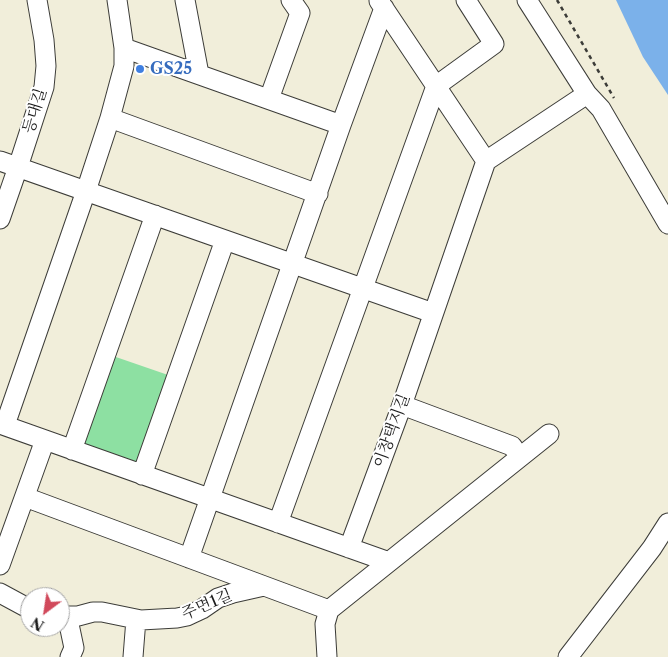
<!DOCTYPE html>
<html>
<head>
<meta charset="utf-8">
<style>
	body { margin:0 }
	#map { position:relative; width:668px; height:657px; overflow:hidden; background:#f1eeda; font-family:"Libre Caslon Text",serif }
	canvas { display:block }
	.north { position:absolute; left:20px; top:587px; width:50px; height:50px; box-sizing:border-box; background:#fff; border:1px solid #a4a4a4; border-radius:50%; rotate:211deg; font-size:14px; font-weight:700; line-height:20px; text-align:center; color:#1c1c1c }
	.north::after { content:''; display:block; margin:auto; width:18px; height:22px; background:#d1495b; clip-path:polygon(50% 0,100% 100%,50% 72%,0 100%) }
</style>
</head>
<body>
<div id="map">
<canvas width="668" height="657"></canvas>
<div class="north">N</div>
</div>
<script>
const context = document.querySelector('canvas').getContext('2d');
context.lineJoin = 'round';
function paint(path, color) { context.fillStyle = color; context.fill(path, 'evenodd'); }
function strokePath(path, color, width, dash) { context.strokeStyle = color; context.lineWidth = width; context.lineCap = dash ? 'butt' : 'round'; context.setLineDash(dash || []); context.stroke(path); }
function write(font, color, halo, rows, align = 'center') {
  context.font = font + ' "Libre Caslon Text","Noto Serif KR",serif'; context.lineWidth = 4; context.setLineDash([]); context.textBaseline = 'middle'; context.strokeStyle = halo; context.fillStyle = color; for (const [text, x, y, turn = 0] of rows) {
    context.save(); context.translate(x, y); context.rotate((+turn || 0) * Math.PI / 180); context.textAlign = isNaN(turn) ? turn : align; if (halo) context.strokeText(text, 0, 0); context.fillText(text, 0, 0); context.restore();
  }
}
paint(new Path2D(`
	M113 356 171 376 139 468 81 448Z`), '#8de0a2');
paint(new Path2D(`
	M616 0H668V95L643 57Z`), '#7bb1ea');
const minor = new Path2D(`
	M185 0 199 74
	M379 1 486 161
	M124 48 341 125
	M587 94 601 109 668 224
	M269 99 300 13 291 0
	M110 118 318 194
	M0 161 433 313
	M0 219 18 167 44 87 46 66 44 40 37 0
	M402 405 512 446 520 457
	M0 424 389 562
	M5 425 86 191 110 118 124 66V48L117 0
	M72 450 155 215
	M142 475 225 240
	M25 497 329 610
	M278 523 436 86 494 44 466 0
	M349 548 402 405 486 161 587 94 527 0
	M189 558 341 125 384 8
	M0 565 45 440
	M0 593 24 606 30 608
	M329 610 549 434
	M60 616H78L93 612H102L141 620 177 618 187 616 202 609 218 598 233 593 264 586
	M65 617 70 629 74 648 70 657
	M133 657 136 619
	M327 657 325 624 329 610
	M568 657 652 548 668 523`);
strokePath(minor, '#3c3c38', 21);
strokePath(new Path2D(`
	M557 0 614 98`), '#3c3c38', 2.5, [4, 4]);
strokePath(minor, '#fff', 19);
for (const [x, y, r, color] of [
	[140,69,5,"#3f7fe0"]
]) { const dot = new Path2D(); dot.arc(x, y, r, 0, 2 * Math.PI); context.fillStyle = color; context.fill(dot); strokePath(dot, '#fff', 2); }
write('bold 16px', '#366cbe', '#fff', [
	["GS25",150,69]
], 'left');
write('16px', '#1c1c1c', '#fff', [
	["등대길",35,111,-73],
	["이창택지길",392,431,-70],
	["주면1길",207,605,-23]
]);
</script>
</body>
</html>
